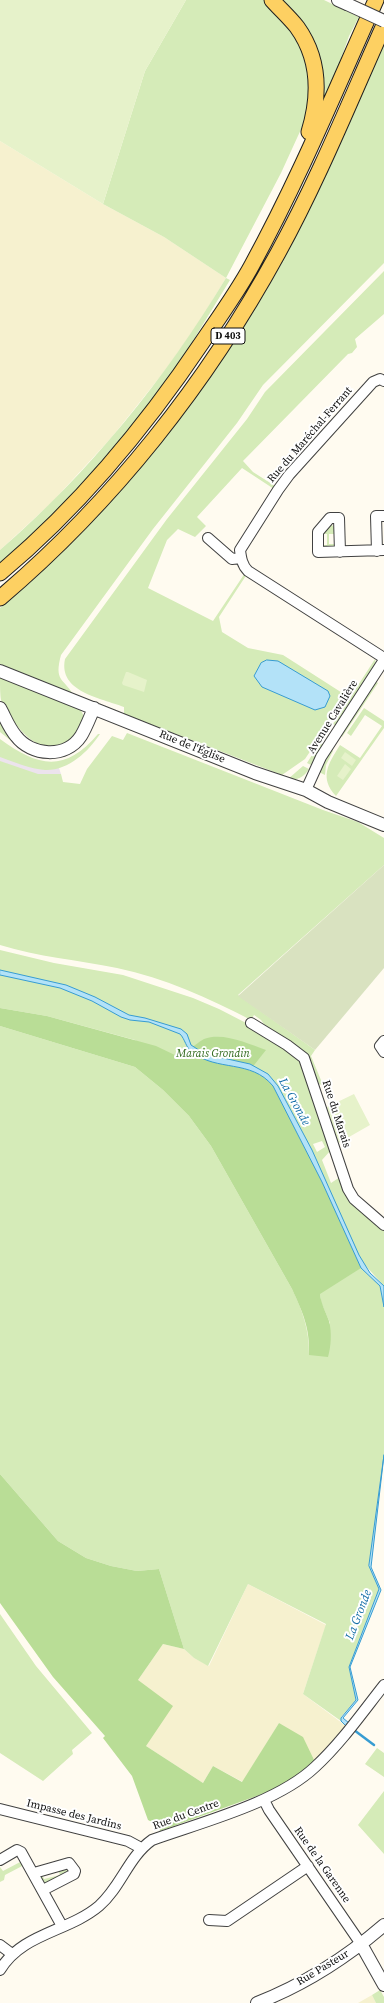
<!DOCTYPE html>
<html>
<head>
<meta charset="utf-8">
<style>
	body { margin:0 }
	canvas { display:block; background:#fffbf0 }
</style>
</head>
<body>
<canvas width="384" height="2003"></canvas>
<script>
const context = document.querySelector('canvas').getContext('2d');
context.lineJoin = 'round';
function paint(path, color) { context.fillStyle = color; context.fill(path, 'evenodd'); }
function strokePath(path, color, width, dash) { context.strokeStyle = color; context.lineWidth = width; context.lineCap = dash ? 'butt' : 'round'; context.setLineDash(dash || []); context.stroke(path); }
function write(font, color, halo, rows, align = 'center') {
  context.font = font + ' "Source Serif 4",serif'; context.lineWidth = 4; context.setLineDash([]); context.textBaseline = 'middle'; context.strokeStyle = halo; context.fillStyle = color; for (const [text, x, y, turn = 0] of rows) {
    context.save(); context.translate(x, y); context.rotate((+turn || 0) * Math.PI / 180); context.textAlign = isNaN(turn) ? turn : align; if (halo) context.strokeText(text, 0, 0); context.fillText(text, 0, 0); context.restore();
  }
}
paint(new Path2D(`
	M0 745 28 760 58 765 61 774 0 786Z`), '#ece3ed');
paint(new Path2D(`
	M0 141 103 204 164 237 226 278 196 327 163 373 111 438 52 502 0 550Z
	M248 1584 326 1625 303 1694 346 1726 315 1762 279 1723 243 1782 213 1766 203 1783 146 1746 138 1680 163 1644 184 1649 194 1658 209 1666Z
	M372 1995 376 2003H358Z`), '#f6f1cf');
paint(new Path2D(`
	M186 0H265L297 36 310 69 308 114 281 173 226 278 230 280 180 362 175 374 100 468 0 568V550C90 472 165 379 226 278L164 237 103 204 145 71Z
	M277 0H324L359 17 349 36 327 98 321 94V79Z
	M384 42V263L263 385 237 423 153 529 61 655C54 681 63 678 73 694L0 664V608C44 573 83 530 120 488 180 420 236 346 280 266 319 194 351 117 384 42Z
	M384 271V314L355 339 357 347 352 353 348 354 243 461 253 472 275 486 274 489 242 468 197 517 206 526 195 537 178 529 167 540 148 588 213 621 245 573 247 574 219 617 222 632 248 648 283 655 347 696 305 759 282 775 124 714V707C101 698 58 692 65 659L167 519 247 419 265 392Z
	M331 524 334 527 335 534H329V544H335V548H322V545H327V534H321Z
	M375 659 376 664 336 726 333 724Z
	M0 676 80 709C85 717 85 721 80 728 56 763 28 744 10 716 7 711 3 706 1 700 0 694 0 683 0 676Z
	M375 681 378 683 342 737 340 733Z
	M364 708 384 721V728L336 796C319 778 328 764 340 745L360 758 382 726 365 715 351 736 347 733Z
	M0 716 16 741 15 744 0 732Z
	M127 733 323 810 358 822 384 838V865L238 995 315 1050 311 1056 323 1085 318 1084 308 1064 268 1030 261 1020 254 1015 251 1020C208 998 165 978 117 968 78 960 38 957 0 945V761L38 774H61L63 782 80 784 87 769 112 736 123 740Z
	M98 734H100C88 752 68 771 45 770 30 769 14 762 0 757V739C38 767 65 773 98 734Z
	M320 742 324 744 311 765 307 763Z
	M330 748 333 751 326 765 325 775 319 772Z
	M303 766 309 769C304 777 297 781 288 779Z
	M0 950 54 963 123 975 193 998 219 1009 250 1025 299 1057 331 1150 322 1160 331 1183 340 1177 344 1193 350 1200 384 1229V1286L365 1265 361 1268 380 1286 384 1307V1455L369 1566 379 1589 349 1667 356 1700 341 1717V1721L303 1694 326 1624 248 1584 208 1666 194 1658 184 1649 159 1569 137 1571 111 1566 86 1558 58 1541 0 1474V1026L135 1067 163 1090 189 1116 211 1146 292 1289C303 1312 309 1329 309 1354L330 1323 321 1302 320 1294 135 1040 47 1016 0 1008ZM322 1141 325 1147 317 1152 313 1144Z
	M0 1614 36 1666 92 1733 72 1750 73 1754 43 1781 0 1753Z
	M377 1748 384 1753V1777L365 1764Z
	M384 1791V1854L358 1825Z
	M24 1860 26 1864 5 1875 4 1880 0 1882V1867L3 1871Z
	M68 1869 70 1872 46 1883H44L40 1876 42 1874 44 1879 60 1875 58 1870Z
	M380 1990 384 1997V2003H376L372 1995Z`), '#d5ebb8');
paint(new Path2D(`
	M0 1008 47 1016 156 1046 179 1057C185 1053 200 1041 204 1039 224 1032 248 1044 266 1050L251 1069 266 1077 273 1086 322 1182 361 1268 320 1294C321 1304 326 1312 329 1321 332 1332 331 1347 328 1357L309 1355C310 1328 303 1313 292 1289L211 1146 189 1116 163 1090 135 1067 0 1026Z
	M0 1474 58 1541 86 1558 111 1566 137 1571 159 1569 184 1649 163 1644 138 1680 173 1706 146 1746 203 1783 213 1766 242 1782 279 1723 303 1737 315 1762 284 1785 265 1793 160 1831 158 1825 148 1820 132 1776 103 1738 105 1736 53 1677 0 1603Z`), '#b9dd96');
paint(new Path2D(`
	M384 865V968L315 1050 238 996Z`), '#d9e2c0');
paint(new Path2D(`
	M0 0H186L145 71 103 204 0 141Z
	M126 672H128L147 680 144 692 123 685 122 683Z
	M345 752 356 760 352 766 341 758Z
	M345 764 351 769 343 780 337 776Z
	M354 1094 370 1125 335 1145 323 1109Z`), '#e6f2ca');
const water = new Path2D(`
	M267 660 278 661 328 691 330 696 325 707 315 710 262 687 254 676 261 663Z
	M0 970 66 985 95 997 129 1015 145 1018 181 1029 187 1034 191 1045 205 1054 250 1064 268 1074 278 1086 312 1150 359 1255 370 1273 384 1286V1307L380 1286 361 1268 322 1182 273 1086C251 1059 217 1072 192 1052 186 1048 185 1039 180 1034L149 1022 130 1020 121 1017 92 1001 60 988 0 975Z
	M384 1455 371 1567 381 1590 350 1667 358 1700 343 1718 349 1723 346 1726 341 1721V1718L356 1700 349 1667 379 1589 369 1566Z`);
paint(water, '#b3e2f8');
strokePath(water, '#379cd2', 1);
strokePath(new Path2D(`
	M354 1730 374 1745`), '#379cd2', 2.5);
const minor = new Path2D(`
	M384 381 380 379 373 382 289 475 278 490 240 550C241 558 242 565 248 571L384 658
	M208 538 232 559 241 558
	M377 551 376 516H384
	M340 552 339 518H330L318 532V552L384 550
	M306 790 321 757 384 660
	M251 1023 287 1045 304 1058 348 1189 354 1199 384 1225
	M384 1041 380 1046 384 1052
	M264 1800 269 1810 361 1944
	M0 1809 128 1841 141 1848
	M0 1860 17 1850 21 1852 62 1926
	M34 1873 69 1863 75 1871 74 1874 43 1890
	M209 1920 227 1921 308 1866
	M0 1945 12 1954
	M0 1970C22 1933 68 1932 99 1906 121 1887 128 1857 152 1840 202 1822 277 1803 315 1767 341 1743 362 1713 384 1685`);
const tertiary = new Path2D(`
	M338 0 347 4
	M0 671 255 773 306 790 328 802 384 825
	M0 708C5 717 9 728 16 736 31 756 66 759 81 736 86 728 90 717 94 708
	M361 1944 384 1985
	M257 2003C303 1985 347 1957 384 1925`);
const primary = new Path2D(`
	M272 0C280 9 289 17 297 27 320 59 320 96 309 132
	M0 573C79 507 146 426 203 341 220 316 238 291 252 265 299 179 336 89 376 0
	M0 598C113 502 207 383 278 253 318 180 350 101 384 25`);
strokePath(minor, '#414141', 12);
strokePath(tertiary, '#414141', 14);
strokePath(primary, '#1f1f1f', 17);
strokePath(minor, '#fff', 10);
strokePath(tertiary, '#fff', 12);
strokePath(primary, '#fdd062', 15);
const tertiaryBridge = new Path2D(`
	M347 4 384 21`);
strokePath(tertiaryBridge, '#414141', 14, []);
strokePath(tertiaryBridge, '#fff', 12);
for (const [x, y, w] of [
	[228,336,34]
]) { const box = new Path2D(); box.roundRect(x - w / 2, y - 8, w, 16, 3); context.fillStyle = '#fff'; context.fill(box); strokePath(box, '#0e0e0e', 1); }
write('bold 10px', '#0e0e0e', null, [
	["D 403",228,336]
]);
write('11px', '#0e0e0e', '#fff', [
	["Rue du Maréchal-Ferrant",310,435,-49],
	["Avenue Cavalière",333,717,-58],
	["Rue de l'Église",192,747,22],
	["Rue du Marais",336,1114,72],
	["Impasse des Jardins",74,1815,14],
	["Rue du Centre",186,1815,-20],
	["Rue de la Garenne",322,1865,55],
	["Rue Pasteur",323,1968,-31]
]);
write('italic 11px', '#30691c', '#fff', [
	["Marais Grondin",213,1054]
]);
write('italic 12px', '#126da6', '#fff', [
	["La Gronde",294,1102,61],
	["La Gronde",359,1615,-69]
]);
</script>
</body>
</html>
